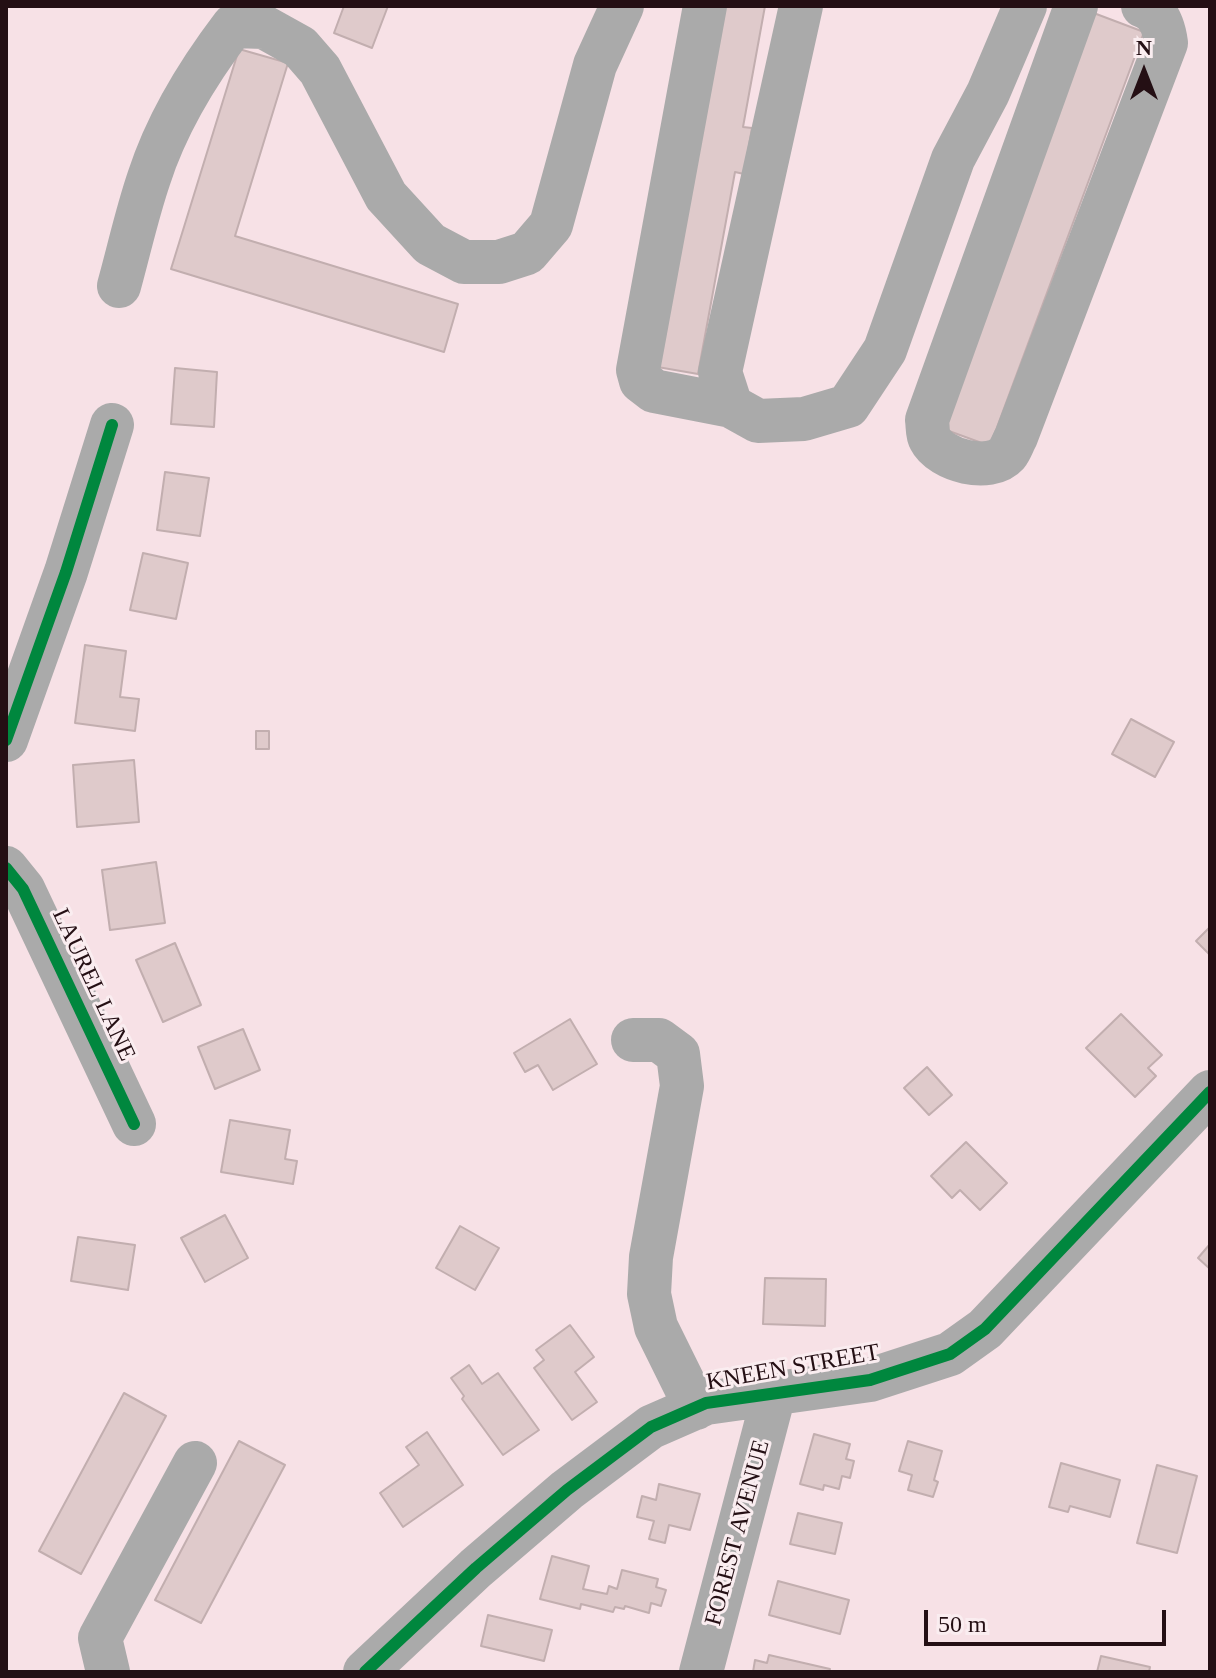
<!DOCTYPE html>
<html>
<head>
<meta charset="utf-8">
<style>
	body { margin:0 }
	#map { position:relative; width:1216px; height:1678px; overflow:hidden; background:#f7e1e6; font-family:"Times New Roman",serif }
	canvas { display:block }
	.frame { position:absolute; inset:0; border:8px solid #240f14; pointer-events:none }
	.north { position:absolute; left:1104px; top:32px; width:80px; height:80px; -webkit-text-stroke:6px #faedf0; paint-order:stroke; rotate:0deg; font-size:22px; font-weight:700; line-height:32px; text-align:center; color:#240f14 }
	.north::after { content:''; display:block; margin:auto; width:28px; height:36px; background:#240f14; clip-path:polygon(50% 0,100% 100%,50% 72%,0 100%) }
	.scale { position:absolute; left:924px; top:1610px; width:242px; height:36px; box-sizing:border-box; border:4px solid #240f14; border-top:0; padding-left:10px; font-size:24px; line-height:28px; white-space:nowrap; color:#240f14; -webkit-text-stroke:6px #faedf0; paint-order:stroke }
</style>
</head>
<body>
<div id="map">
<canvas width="1216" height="1678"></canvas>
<div class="frame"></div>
<div class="north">N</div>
<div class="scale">50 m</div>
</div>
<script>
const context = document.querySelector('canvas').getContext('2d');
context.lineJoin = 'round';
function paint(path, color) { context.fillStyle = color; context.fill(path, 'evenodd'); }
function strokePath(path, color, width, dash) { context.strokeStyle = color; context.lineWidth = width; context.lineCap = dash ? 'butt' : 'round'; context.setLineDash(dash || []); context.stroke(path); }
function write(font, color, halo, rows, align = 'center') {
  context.font = font + ' "Times New Roman",serif'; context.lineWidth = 6; context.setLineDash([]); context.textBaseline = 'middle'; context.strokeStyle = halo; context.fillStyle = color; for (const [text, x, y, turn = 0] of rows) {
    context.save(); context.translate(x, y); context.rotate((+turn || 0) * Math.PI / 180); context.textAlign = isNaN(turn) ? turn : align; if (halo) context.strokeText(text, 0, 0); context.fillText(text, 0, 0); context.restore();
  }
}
const building = new Path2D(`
	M344 6H388L372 48 334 33Z
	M710 6H765L743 127 752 128 744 174 735 172 698 374 646 365Z
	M1091 12 1144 32 990 446 938 427Z
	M239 49 288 63 235 236 458 304 444 352 171 269Z
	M175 368 217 372 214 427 171 424Z
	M165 472 209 478 200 536 157 530Z
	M143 553 188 563 176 619 130 610Z
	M85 645 126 651 120 697 139 699 135 731 75 723Z
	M1131 719 1174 742 1155 777 1112 754Z
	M256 731H269V749H256Z
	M134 760 139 822 77 827 73 765Z
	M156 862 165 923 110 930 102 870Z
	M1210 927V955L1196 941Z
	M175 943 201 1005 163 1022 136 960Z
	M1121 1014 1162 1055 1148 1068 1156 1076 1135 1097 1086 1048Z
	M570 1019 597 1064 553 1090 538 1065 525 1072 514 1053Z
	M243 1029 260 1070 215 1089 198 1047Z
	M927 1067 952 1095 929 1115 904 1088Z
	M230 1120 290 1130 285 1159 297 1161 293 1184 221 1172Z
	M966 1142 1007 1183 980 1210 960 1190 952 1198 931 1176Z
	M225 1215 248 1258 205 1282 181 1238Z
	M460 1226 499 1248 475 1290 436 1268Z
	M78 1237 135 1245 128 1290 71 1281Z
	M1210 1244V1269L1198 1258Z
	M765 1278 826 1279 825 1326 763 1324Z
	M570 1325 594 1357 575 1372 597 1402 572 1420 534 1368 544 1360 536 1350Z
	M469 1365 482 1384 498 1373 539 1430 503 1455 462 1399 464 1396 451 1378Z
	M124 1393 166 1416 81 1574 39 1551Z
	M427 1432 463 1485 403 1527 380 1493 419 1465 406 1447Z
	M814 1434 850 1444 846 1459 854 1461 850 1478 842 1476 839 1489 824 1485 823 1490 800 1484Z
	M239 1441 285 1465 201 1623 155 1600Z
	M908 1441 942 1451 934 1480 938 1482 933 1497 908 1490 912 1475 899 1471Z
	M1061 1463 1120 1480 1110 1517 1070 1506 1068 1512 1049 1507Z
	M1157 1465 1197 1476 1177 1553 1137 1543Z
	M659 1484 700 1494 690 1530 669 1525 665 1543 649 1539 654 1521 637 1517 642 1496 656 1500Z
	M798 1513 842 1523 835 1554 790 1544Z
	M552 1556 589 1566 583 1589 607 1594 609 1586 617 1589 622 1570 658 1579 656 1587 666 1590 661 1606 651 1603 649 1613 625 1606 624 1609 615 1607 613 1612 581 1604 580 1609 540 1599Z
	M778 1581 849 1600 840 1634 769 1615Z
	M488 1615 552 1630 544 1661 481 1646Z
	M769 1655 830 1669 829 1672H753L755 1660 767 1663Z
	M1101 1656 1150 1667 1149 1672H1097Z`);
paint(building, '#dfcacb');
strokePath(building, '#c2aeaf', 2);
strokePath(new Path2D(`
	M705 6 638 370 641 381 654 391 731 406
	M801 6 720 372 731 406 758 421 804 419 848 406 885 350 953 159 988 93 1025 6
	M1076 6 927 420C928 426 927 434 930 439 941 461 990 473 1007 454 1011 449 1013 442 1016 437L1166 43C1164 28 1159 11 1143 6
	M119 286C129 250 137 213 149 178 167 122 198 72 233 26L264 27 300 47 320 70 386 196 430 244 464 262H499L527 253 551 225 595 65 622 6
	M6 740 66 572 112 425
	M6 868 23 889 134 1124
	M633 1040H659L678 1054 682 1086 651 1257 649 1294 656 1327 696 1408
	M108 1672 100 1638 195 1463
	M365 1672 476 1568 567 1490 651 1427 706 1403 870 1380 950 1354 985 1329 1210 1092
	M701 1672 774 1394`), '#aaa', 44);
strokePath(new Path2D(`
	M6 740 66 572 112 425
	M6 868 23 889 134 1124
	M365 1672 476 1568 567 1490 651 1427 706 1403 870 1380 950 1354 985 1329 1210 1092`), '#00873e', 12);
write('24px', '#240f14', '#faedf0', [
	["LAUREL LANE",93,985,65],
	["KNEEN STREET",793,1368,-10],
	["FOREST AVENUE",738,1533,-75]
]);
</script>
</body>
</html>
